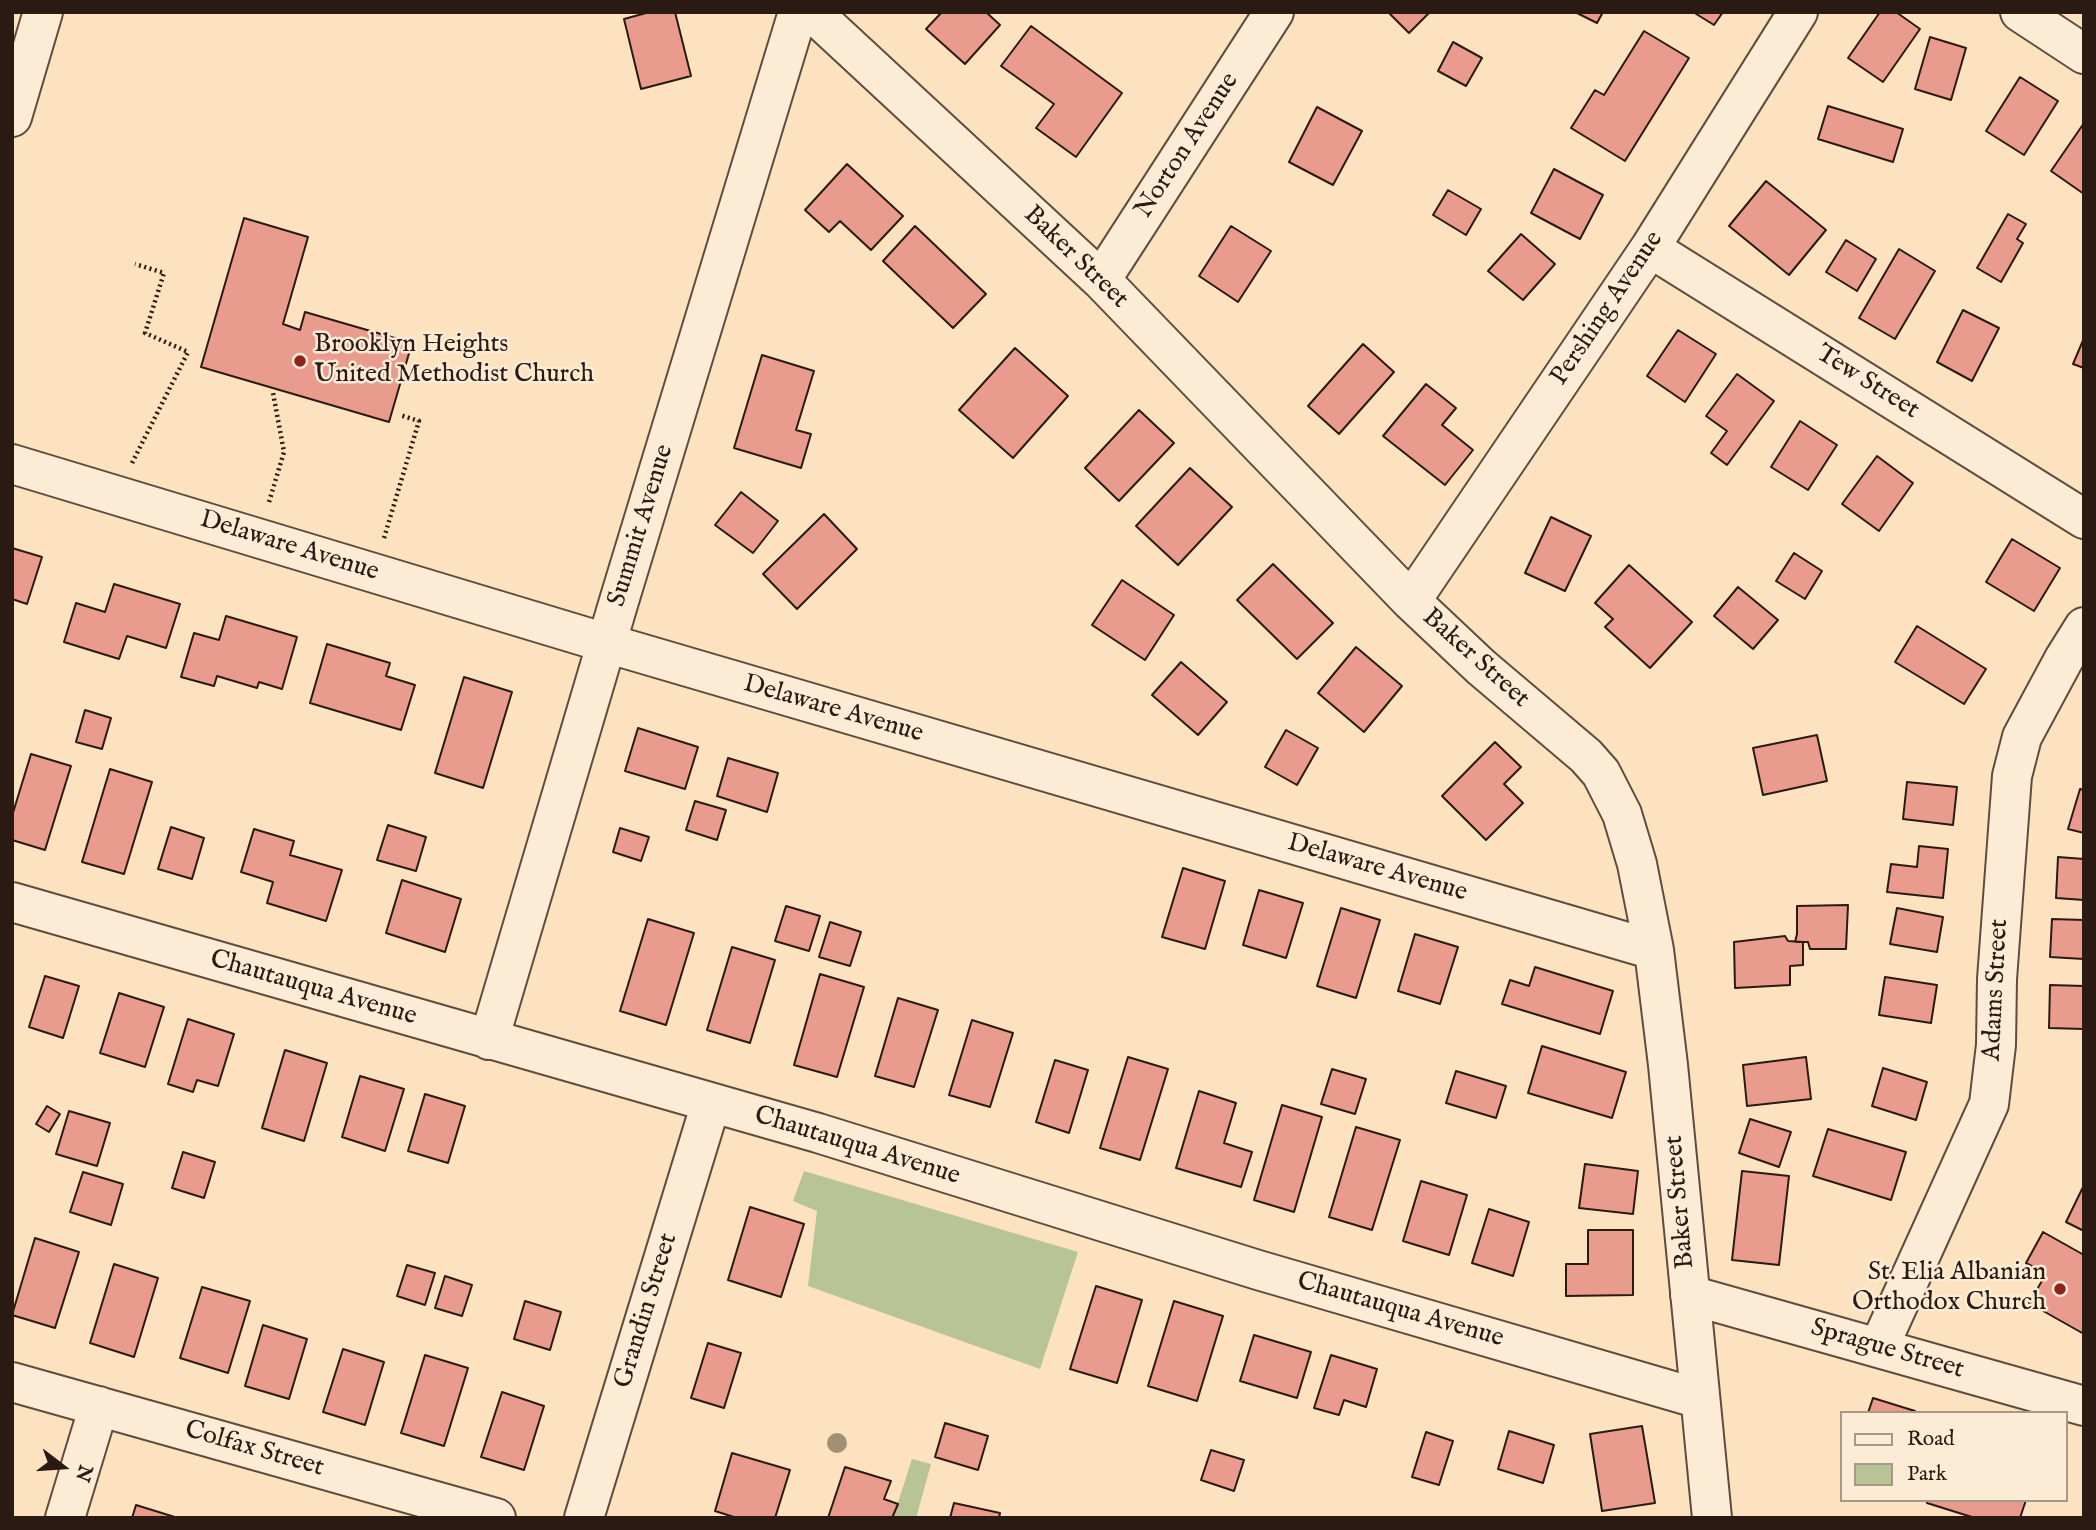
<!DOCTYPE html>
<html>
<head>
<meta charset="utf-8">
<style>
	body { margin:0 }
	#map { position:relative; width:2096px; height:1530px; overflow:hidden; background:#fce2be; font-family:"IM FELL English",serif }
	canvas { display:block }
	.frame { position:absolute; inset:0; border:14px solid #2b1a13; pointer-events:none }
	.legend { position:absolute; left:1840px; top:1411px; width:228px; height:91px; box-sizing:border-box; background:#fdecd5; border:2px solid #a99887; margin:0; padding:9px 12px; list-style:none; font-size:21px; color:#2b1a13 }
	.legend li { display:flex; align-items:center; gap:14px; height:35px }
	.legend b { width:35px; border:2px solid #a99887 }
	.north { position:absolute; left:28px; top:1432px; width:70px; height:70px; -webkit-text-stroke:5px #fdecd5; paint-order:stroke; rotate:107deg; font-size:19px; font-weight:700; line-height:28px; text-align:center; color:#2b1a13 }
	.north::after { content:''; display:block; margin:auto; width:24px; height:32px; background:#2b1a13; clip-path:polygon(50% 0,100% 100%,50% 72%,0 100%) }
</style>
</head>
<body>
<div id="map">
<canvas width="2096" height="1530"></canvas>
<div class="frame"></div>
<ul class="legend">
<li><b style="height:9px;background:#fdecd5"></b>Road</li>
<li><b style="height:19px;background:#b8c496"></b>Park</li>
</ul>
<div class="north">N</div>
</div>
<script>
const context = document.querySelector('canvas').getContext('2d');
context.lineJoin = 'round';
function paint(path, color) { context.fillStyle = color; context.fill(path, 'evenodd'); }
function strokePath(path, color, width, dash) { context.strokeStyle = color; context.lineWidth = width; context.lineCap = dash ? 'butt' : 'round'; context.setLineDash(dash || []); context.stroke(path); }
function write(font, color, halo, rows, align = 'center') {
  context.font = font + ' "IM FELL English",serif'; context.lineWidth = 5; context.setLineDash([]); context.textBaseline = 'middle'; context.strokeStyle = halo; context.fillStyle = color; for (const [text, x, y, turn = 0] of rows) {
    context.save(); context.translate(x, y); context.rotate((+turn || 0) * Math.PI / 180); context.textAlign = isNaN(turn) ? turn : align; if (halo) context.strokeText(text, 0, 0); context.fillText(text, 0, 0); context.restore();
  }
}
paint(new Path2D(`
	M804 1171 1078 1252 1040 1369 808 1286 817 1211 793 1201Z
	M912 1459 931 1464 916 1518H893Z`), '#b8c496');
const building = new Path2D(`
	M650 12H675L691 76 641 89 624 19Z
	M942 12H986L1000 25 965 64 926 29Z
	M1388 12H1430L1409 33Z
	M1575 12H1603L1597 23Z
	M1693 12H1723L1714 25Z
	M1880 12H1896L1920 29 1883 82 1848 58Z
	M1031 26 1122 93 1076 157 1036 128 1054 104 1001 66Z
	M1644 31 1689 58 1625 161 1571 128 1595 90 1604 95Z
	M1930 37 1966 48 1951 100 1915 89Z
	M1453 42 1482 58 1466 86 1438 71Z
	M2020 77 2058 101 2024 155 1986 131Z
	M1828 106 1903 129 1893 162 1818 139Z
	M1317 107 1362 131 1333 185 1289 162Z
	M2084 123V194L2051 171Z
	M847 164 903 216 871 250 840 221 829 232 805 210Z
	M1554 169 1603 195 1580 239 1531 213Z
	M1766 181 1826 230 1789 275 1729 226Z
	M1448 190 1481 209 1466 235 1433 215Z
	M2008 214 2026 224 2017 239 2023 243 2001 282 1977 268Z
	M244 218 308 237 283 324 300 330 305 312 412 343 389 422 201 367Z
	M915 226 986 294 953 328 883 261Z
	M1231 226 1271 251 1238 302 1199 276Z
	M1521 234 1555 264 1523 300 1488 271Z
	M1846 240 1876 259 1857 291 1826 272Z
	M1899 249 1935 271 1895 339 1859 318Z
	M1963 310 1999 328 1972 381 1937 362Z
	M1678 330 1716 354 1685 402 1647 376Z
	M2084 338V368L2073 364Z
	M1363 344 1394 372 1339 434 1308 406Z
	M1015 348 1068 396 1013 458 959 410Z
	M762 355 814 371 796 430 811 434 801 468 734 448Z
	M1737 374 1774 401 1727 465 1711 453 1727 431 1706 416Z
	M1426 384 1456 408 1442 425 1473 450 1445 485 1383 436Z
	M1139 410 1174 443 1119 501 1085 468Z
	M1800 421 1837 445 1808 490 1771 467Z
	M1877 456 1913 483 1879 531 1842 504Z
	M1190 468 1232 507 1178 565 1136 526Z
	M741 492 778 521 753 553 715 525Z
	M824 514 857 549 797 609 763 574Z
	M1551 517 1591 536 1565 591 1525 573Z
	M2012 539 2060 568 2034 611 1986 582Z
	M12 548 42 557 27 604 12 599Z
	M1794 553 1822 571 1805 599 1776 581Z
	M1273 564 1333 623 1297 659 1237 600Z
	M1629 565 1692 622 1650 668 1605 627 1613 619 1595 603Z
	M1122 580 1174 615 1145 660 1092 625Z
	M114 584 180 604 166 648 127 636 119 659 64 642 76 603 105 612Z
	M1738 587 1778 620 1753 649 1714 616Z
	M226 616 297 637 282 689 259 682 257 688 217 676 214 686 181 677 194 633 219 640Z
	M1917 626 1986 669 1964 704 1895 662Z
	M327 644 390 663 386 676 415 685 401 730 310 703Z
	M1356 647 1402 686 1364 732 1318 693Z
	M1181 662 1227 702 1198 735 1152 695Z
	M464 677 512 692 483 788 435 773Z
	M85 710 111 718 102 749 76 742Z
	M638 728 698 747 685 789 625 771Z
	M1286 730 1318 748 1297 785 1265 767Z
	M1817 735 1827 781 1763 795 1753 748Z
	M1495 742 1521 767 1504 784 1523 803 1486 840 1442 796Z
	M31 754 71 766 45 850 12 840V816Z
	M728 758 778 773 767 812 717 796Z
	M110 769 152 782 124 874 82 862Z
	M1907 782 1957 787 1953 825 1903 819Z
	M2080 789 2084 790V833L2068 829Z
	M695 801 726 810 717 840 686 830Z
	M388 825 426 837 416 871 377 860Z
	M171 827 204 838 192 879 158 869Z
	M620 828 649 837 641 861 613 852Z
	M254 829 294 841 290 855 342 870 326 921 267 903 273 882 241 872Z
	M1919 846 1948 849 1943 898 1887 892 1891 864 1917 867Z
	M2058 857 2084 859V900L2056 898Z
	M1183 868 1225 881 1205 949 1162 937Z
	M402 880 461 899 445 952 386 933Z
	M1259 890 1303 903 1286 958 1243 945Z
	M1848 905 1846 949H1810L1808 942H1795L1797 934V906Z
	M786 906 820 916 809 951 775 941Z
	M1341 908 1380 920 1356 998 1317 986Z
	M1897 908 1943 917 1937 952 1890 944Z
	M648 919 694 933 666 1025 620 1011Z
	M2052 919 2084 920V959L2050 957Z
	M830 922 861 932 850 966 819 957Z
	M1415 934 1458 947 1440 1004 1398 991Z
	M1785 936 1788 941 1803 942V965L1790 966V985L1735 988 1734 942Z
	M732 947 775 960 750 1043 707 1030Z
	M1535 967 1613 991 1600 1034 1502 1004 1510 980 1529 986Z
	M820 974 864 987 837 1077 794 1065Z
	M45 976 79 986 63 1038 29 1027Z
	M1885 977 1937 985 1931 1023 1879 1015Z
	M2050 985 2084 986V1029L2049 1028Z
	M119 993 164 1007 145 1067 100 1053Z
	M898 998 938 1010 914 1087 875 1076Z
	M188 1019 234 1034 218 1086 197 1080 193 1092 168 1084Z
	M972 1020 1013 1033 990 1107 949 1095Z
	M1542 1046 1626 1072 1612 1118 1528 1093Z
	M285 1050 327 1063 304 1141 262 1128Z
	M1128 1057 1168 1069 1140 1160 1100 1148Z
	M1806 1057 1811 1099 1747 1106 1743 1065Z
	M1055 1060 1088 1070 1069 1133 1036 1122Z
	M1883 1068 1927 1082 1916 1120 1872 1106Z
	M1332 1069 1366 1079 1355 1114 1321 1104Z
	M1456 1071 1506 1086 1496 1118 1446 1103Z
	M360 1076 404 1089 385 1151 342 1137Z
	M1199 1091 1236 1103 1224 1143 1252 1152 1241 1187 1176 1168Z
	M425 1094 465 1106 448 1163 408 1151Z
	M1282 1105 1322 1117 1294 1212 1254 1200Z
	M47 1106 60 1114 49 1132 36 1124Z
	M69 1111 110 1123 97 1166 56 1154Z
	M1750 1119 1791 1132 1779 1167 1739 1153Z
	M1356 1127 1400 1140 1372 1230 1329 1217Z
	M1828 1129 1906 1152 1891 1200 1813 1176Z
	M183 1152 215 1162 204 1198 172 1188Z
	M1585 1164 1638 1171 1633 1214 1579 1208Z
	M1742 1171 1789 1176 1779 1265 1732 1260Z
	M83 1172 123 1184 111 1225 70 1212Z
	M1421 1181 1467 1195 1449 1255 1403 1241Z
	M2084 1185V1231L2066 1222Z
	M750 1207 804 1224 781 1297 728 1280Z
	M1489 1209 1529 1222 1513 1276 1472 1263Z
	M1588 1230H1633V1295L1566 1296V1264H1588Z
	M2043 1232 2084 1255V1334L2029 1303 2046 1274 2026 1263Z
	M35 1238 79 1252 55 1328 12 1315Z
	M114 1264 158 1278 134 1357 90 1343Z
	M407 1265 435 1273 425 1305 397 1296Z
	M445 1276 472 1285 462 1316 435 1308Z
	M1096 1286 1142 1300 1117 1383 1070 1369Z
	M202 1287 250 1301 228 1373 180 1358Z
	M525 1301 561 1312 550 1350 514 1339Z
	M1174 1301 1223 1316 1197 1401 1148 1386Z
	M263 1325 307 1339 289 1399 245 1386Z
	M1254 1335 1311 1352 1297 1398 1240 1381Z
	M708 1343 741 1353 724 1408 691 1398Z
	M343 1349 384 1362 365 1425 323 1412Z
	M425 1355 468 1368 444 1446 401 1433Z
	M1331 1355 1377 1369 1366 1407 1344 1400 1339 1415 1314 1408Z
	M502 1392 544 1406 524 1470 481 1457Z
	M1873 1398 1915 1411 1914 1413H1868Z
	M945 1423 988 1436 978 1470 935 1457Z
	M1642 1426 1655 1503 1602 1511 1590 1434Z
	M1509 1431 1554 1445 1543 1483 1498 1469Z
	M1426 1432 1453 1441 1439 1485 1412 1477Z
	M1211 1450 1244 1460 1234 1491 1201 1480Z
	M732 1453 790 1470 775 1518H737L715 1511Z
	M845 1467 891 1481 884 1499 898 1504 892 1518H828Z
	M1928 1500H2026L2020 1518H1975L1927 1503Z
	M954 1503 1000 1513 999 1518H950Z
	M136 1505 178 1518H132Z`);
paint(building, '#e99b8e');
strokePath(building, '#2b1a13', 2);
const minor = new Path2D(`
	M812 12 1101 280 1411 601 1481 667 1586 756 1601 773 1622 814 1637 864 1654 950 1668 1065 1712 1518
	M2020 12 2084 54
	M12 117 43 12
	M1650 248 2084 519
	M1101 280 1274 12
	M12 464 606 643 1654 950
	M1411 601 1650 248 1798 12
	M12 902 818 1133 1258 1270 1700 1399
	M489 1040 619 601 798 12
	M1690 1295 2084 1406
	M1879 1347 1989 1104 1996 1045 1997 979 2012 776 2022 737 2064 659 2084 627
	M12 1382 496 1518
	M65 1518 99 1406
	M584 1518 711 1103`);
strokePath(minor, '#5f4c3e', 42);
strokePath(new Path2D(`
	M132 463 188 352 145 333 164 273 135 264
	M269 502 284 452 273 393
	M384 538 419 421 400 415`), '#2b1a13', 4.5, [2, 3.5]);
strokePath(minor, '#fdecd5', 38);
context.fillStyle = '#a09075';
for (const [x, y] of [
	[837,1443]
]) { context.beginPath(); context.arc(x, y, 10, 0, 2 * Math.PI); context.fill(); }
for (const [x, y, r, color] of [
	[300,361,7,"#8f2418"],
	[2060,1289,7,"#8f2418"]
]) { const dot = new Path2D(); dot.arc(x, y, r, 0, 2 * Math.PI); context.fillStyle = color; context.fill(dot); strokePath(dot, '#fdecd5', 2.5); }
write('26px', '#2b1a13', '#fdecd5', [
	["Norton Avenue",1188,146,-57],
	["Baker Street",1075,258,44],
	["Pershing Avenue",1608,309,-56],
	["Tew Street",1867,383,32],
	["Summit Avenue",642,526,-73],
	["Delaware Avenue",289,547,17],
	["Baker Street",1475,659,42],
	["Delaware Avenue",833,710,16],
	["Delaware Avenue",1377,869,16],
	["Chautauqua Avenue",313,989,16],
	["Adams Street",1997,990,-87],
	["Chautauqua Avenue",857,1147,17],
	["Baker Street",1681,1202,-95],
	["Grandin Street",647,1311,-73],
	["Chautauqua Avenue",1400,1311,16],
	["Sprague Street",1887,1350,16],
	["Colfax Street",254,1450,16]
]);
write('26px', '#2b1a13', '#fdecd5', [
	["Brooklyn Heights",314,346],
	["United Methodist Church",314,376],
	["St. Elia Albanian",2046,1274,"right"],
	["Orthodox Church",2046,1304,"right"]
], 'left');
</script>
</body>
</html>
